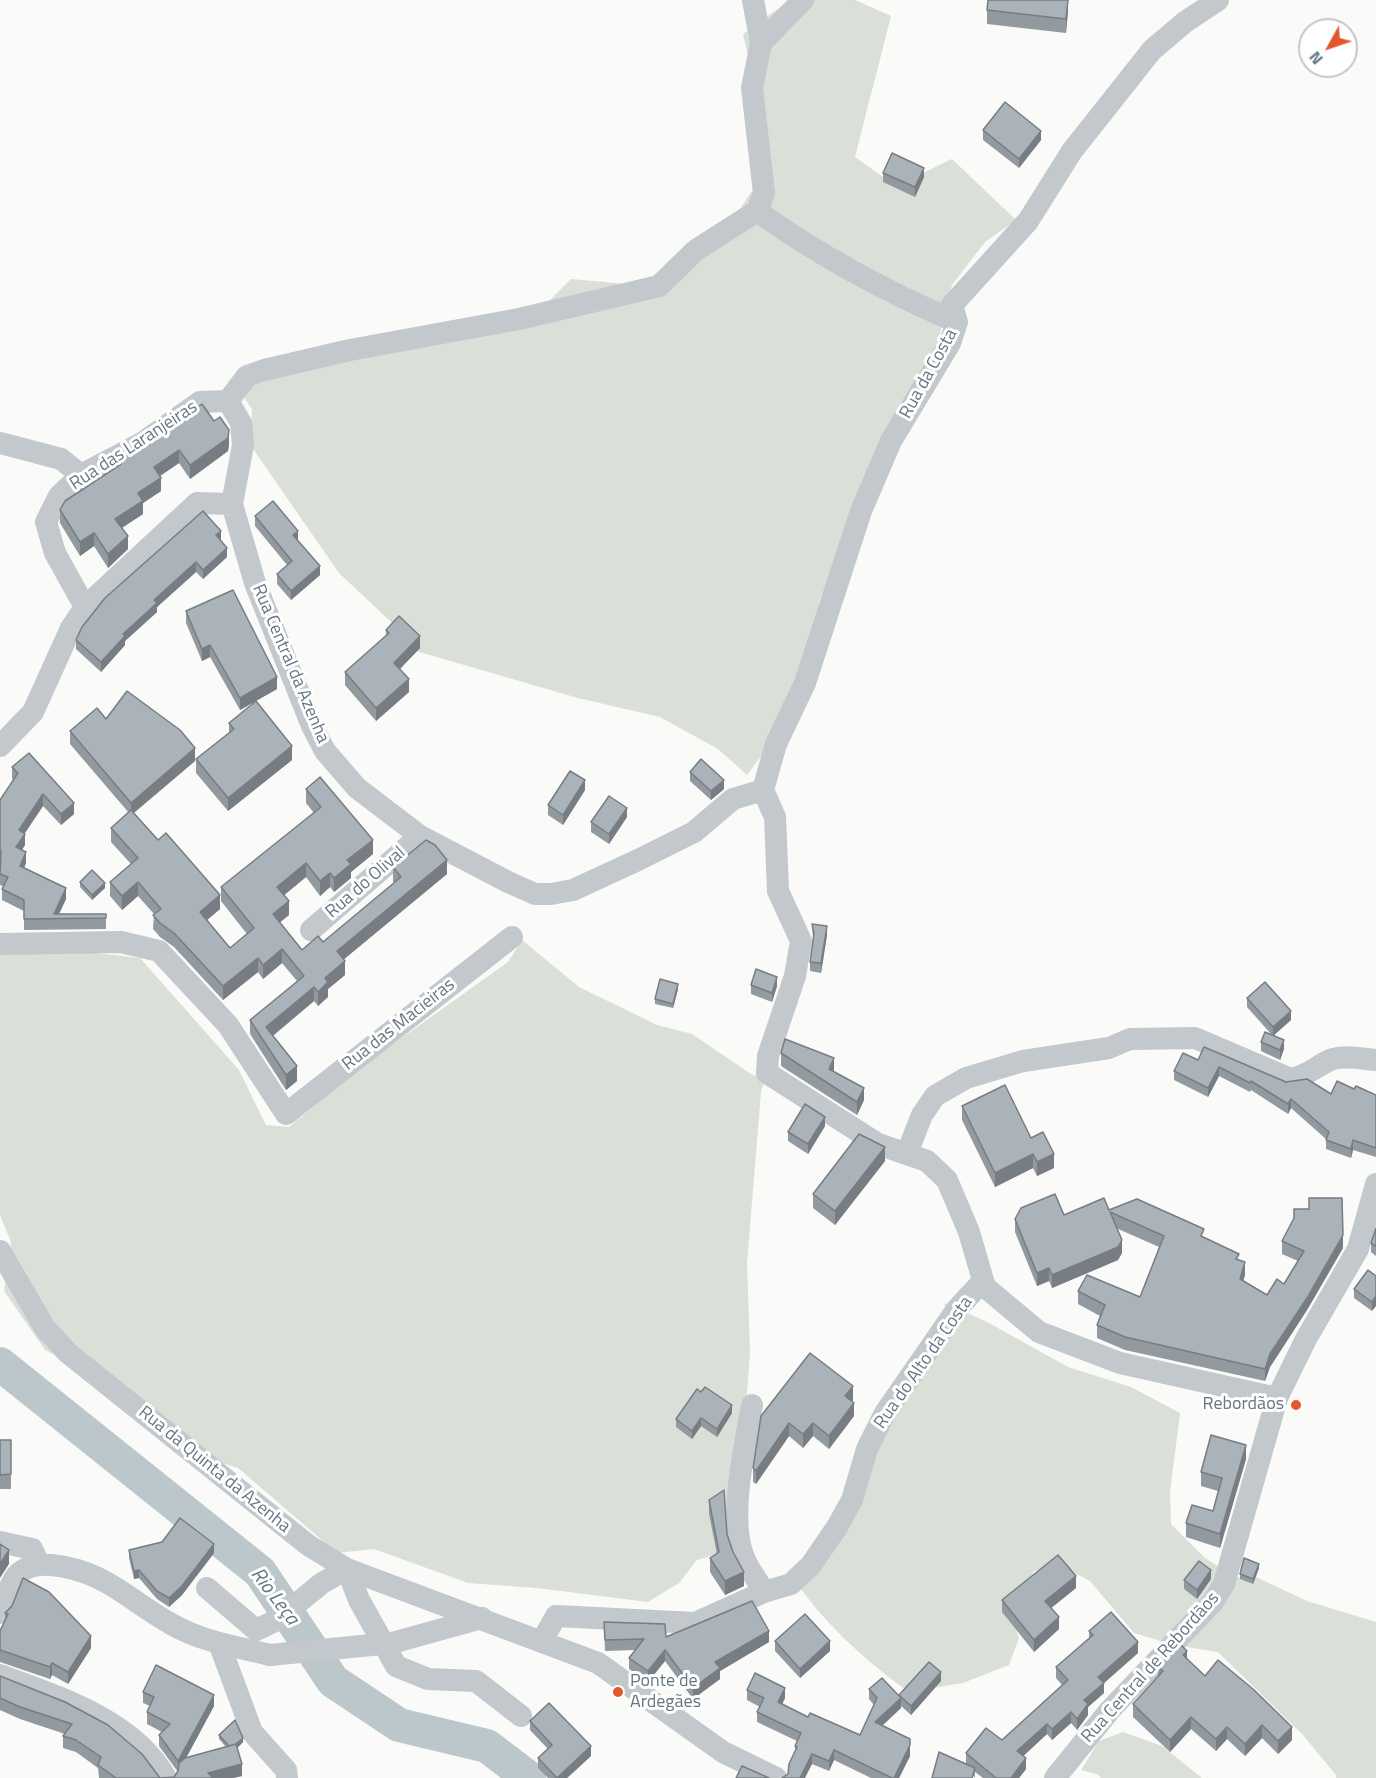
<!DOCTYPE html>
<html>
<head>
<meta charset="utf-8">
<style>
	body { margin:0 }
	#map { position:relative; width:1376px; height:1778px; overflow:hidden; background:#fafaf8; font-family:"Titillium Web",sans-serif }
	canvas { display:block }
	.north { position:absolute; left:1298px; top:18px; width:60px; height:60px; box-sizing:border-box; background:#fff; border:2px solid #c1c8cd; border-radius:50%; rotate:230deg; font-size:16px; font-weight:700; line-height:24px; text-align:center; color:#657683 }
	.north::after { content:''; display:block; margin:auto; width:21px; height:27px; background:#e4572e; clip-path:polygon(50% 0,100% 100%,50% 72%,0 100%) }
</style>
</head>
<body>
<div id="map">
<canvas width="1376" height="1778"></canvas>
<div class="north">N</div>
</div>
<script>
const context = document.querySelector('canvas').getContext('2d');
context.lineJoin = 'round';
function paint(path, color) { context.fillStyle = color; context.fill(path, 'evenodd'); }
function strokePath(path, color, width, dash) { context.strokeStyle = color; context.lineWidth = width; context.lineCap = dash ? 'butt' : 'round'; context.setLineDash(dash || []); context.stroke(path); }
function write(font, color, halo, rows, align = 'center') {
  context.font = font + ' "Titillium Web",sans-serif'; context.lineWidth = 6; context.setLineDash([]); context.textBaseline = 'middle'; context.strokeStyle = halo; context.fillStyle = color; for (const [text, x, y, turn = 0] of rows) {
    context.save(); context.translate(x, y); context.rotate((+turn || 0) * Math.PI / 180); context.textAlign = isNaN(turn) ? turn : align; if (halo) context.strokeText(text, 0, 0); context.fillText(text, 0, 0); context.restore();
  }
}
paint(new Path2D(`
	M790 0H855L891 16 855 157 896 186 952 159 1016 220 985 242 952 285 938 341 857 529 820 599 809 664 768 747 747 775 718 749 660 717 578 698 409 649 390 621 339 573 251 446 252 409 236 385 544 306 571 279 659 287 732 221 757 183 754 81 743 34Z
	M522 940 579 987 657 1025 692 1034 751 1074 765 1080 761 1092 747 1263 750 1353 735 1549 697 1560 679 1583 648 1602 537 1588 468 1583 374 1549 337 1553 238 1468 203 1457 80 1367 45 1350 4 1291 11 1242 0 1215V953L42 947 140 958 239 1070 266 1125 289 1127 361 1067 508 962Z
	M945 1303 987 1322 1068 1367 1131 1387 1180 1413 1170 1492 1171 1524 1205 1558 1235 1577H1256L1307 1601 1376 1622V1778H1336V1775L1302 1734 1218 1652 1174 1645 1134 1633 1090 1581 1059 1565 1034 1571 1009 1610 1019 1638 1009 1665 963 1683 909 1692C869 1664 816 1617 792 1574L862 1480 944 1314Z
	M1123 1732 1162 1746 1202 1778H1101L1097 1774 1081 1770 1099 1741Z`), '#dadfd7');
strokePath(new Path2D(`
	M0 1364 260 1572 333 1681 399 1725 487 1746 529 1778`), '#bbc7cb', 34);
strokePath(new Path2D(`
	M761 43 803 0
	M757 211C820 256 886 292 957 322
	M228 401 241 423 243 445 232 504 255 583 312 726 325 751 357 788 420 836 508 882 535 894H551L573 890 638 860 694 832 733 799 763 790
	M228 401 247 376 264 370 350 350 519 319 659 286 696 250 757 211 764 193 752 88 761 43 753 0
	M0 443 61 459 81 475
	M85 607 55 553 46 522 59 496 81 475 142 443 200 402 228 401
	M0 746 33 712 71 628 85 607 197 503 232 504
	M763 790 775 817 778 891 801 941 795 976 768 1056 767 1073 878 1144 927 1161 947 1180 969 1232 985 1287 1039 1332 1120 1363 1277 1398
	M763 790 776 744 805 683 861 511 891 441 950 343 957 322 952 305 1028 221 1072 151 1152 50 1185 22 1218 0
	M311 930 420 836
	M0 944 121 942 159 951 228 1025 286 1114 512 937
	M907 1153 922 1115 935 1096 966 1078 1023 1061 1109 1048 1130 1039 1195 1038 1291 1079C1310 1075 1318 1064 1333 1059 1347 1055 1362 1059 1376 1060
	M0 1251 45 1328 68 1353 308 1545 347 1569 598 1663 723 1752 776 1778
	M752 1405C745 1446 727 1521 745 1560 750 1571 758 1581 764 1592
	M0 1542 32 1549 39 1564
	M207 1588 256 1630 277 1620 322 1583 347 1569 359 1600 396 1666 428 1679 476 1681 521 1716
	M0 1613C5 1602 9 1584 17 1575 26 1566 39 1564 51 1565 105 1570 129 1601 173 1625 203 1642 238 1647 270 1655
	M542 1641 556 1616 695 1623 764 1592 791 1584 811 1565 837 1527 852 1500 867 1449 885 1413 957 1309 983 1281
	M219 1643 252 1732 286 1770 287 1778
	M392 1643 482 1618
	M0 1675C59 1697 134 1720 166 1778
	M1055 1778 1110 1710 1213 1602 1224 1584 1277 1398 1306 1339 1358 1249 1376 1184`), '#c3c8cc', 22);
strokePath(new Path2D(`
	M270 1655 392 1643`), '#c3c8cc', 22);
paint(new Path2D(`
	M987 10 1068 11 1066 33 987 24Z
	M983 130 1041 140 1019 168 983 140Z
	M883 173 924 177 915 197 883 182Z
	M202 404 229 444 228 451 190 479 179 463 160 476 161 491 143 503V514L122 528 128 549 108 568 94 546 80 556 60 523V510L119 465V461Z
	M255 516 297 540 320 575 291 600 277 584V574L287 565 255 526Z
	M221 540 227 557 203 579 196 572 157 607V612L125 641V645L101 672 76 649V640Z
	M186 611 277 689 240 710 210 657 202 661 186 623Z
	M386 630 420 648 400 669 409 692 376 721 345 685V672L386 636Z
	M106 719 195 761 134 813 220 909 207 920 230 948 247 934 221 901V887L314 813 306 803V789L373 854 351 872V878L334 892 330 887 320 896 306 877 284 895 289 915 279 923 302 950 323 942 394 883 393 881V867L447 874 344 959 345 975 328 989V997L318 1006 314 1001 273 1036 297 1081 286 1090 250 1034V1020L297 981 282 963 263 979 258 972 223 1000 174 947 160 937 153 929 154 914 138 896 122 910 110 896V882L131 864 111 842V828L129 813 70 744V731Z
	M229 723 292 760 228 811 196 773V759L229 733Z
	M12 767 74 814 61 825 43 806 24 834 25 845 22 850 26 863 24 868 66 899 59 914H106V929L24 930V911L2 900V889L3 886 0 885V800L13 780 12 778Z
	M690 772 724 789 711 800 690 781Z
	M585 790 563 825 548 815V805Z
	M627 817 609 844 591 832V822Z
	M80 882 105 888 92 900 80 887Z
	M812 924 827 935 821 973 810 971V962L813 939Z
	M751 985 777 986 772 1002 751 994Z
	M678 989 673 1008 655 1004V999Z
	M1247 998 1291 1020 1274 1035 1284 1049 1280 1060 1261 1051V1042L1271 1034 1247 1007Z
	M781 1053 834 1070 833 1072 864 1100 857 1115 781 1066Z
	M1198 1060 1331 1094 1354 1089 1376 1095V1157L1353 1150 1351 1158 1326 1149V1139L1291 1108 1288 1114 1251 1090 1250 1092 1219 1076 1208 1097 1174 1080V1071Z
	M962 1106 1031 1138 1054 1168 1037 1176 1033 1168 995 1187 962 1120Z
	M825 1126 808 1154 788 1141V1132Z
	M885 1161 835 1225 813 1208V1194Z
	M1109 1210 1204 1238 1239 1260 1245 1275 1243 1281 1267 1295 1284 1284 1298 1261 1282 1254V1241L1343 1248 1307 1310 1270 1367 1265 1381 1125 1350 1097 1338V1325L1100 1316 1078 1304V1291L1140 1297 1159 1247 1116 1228 1122 1253 1118 1260 1052 1288 1049 1281 1037 1286 1015 1232V1219Z
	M1376 1228V1256L1371 1252V1243Z
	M1376 1276 1372 1311 1354 1298V1289Z
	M853 1400 852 1401 854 1416 829 1449 813 1436 803 1448 789 1436 756 1484 753 1482V1468L761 1416Z
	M732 1413 717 1437 701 1426 692 1439 676 1427V1419Z
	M0 1440H11V1489H0Z
	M1246 1459 1220 1548 1186 1537V1523L1213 1511 1218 1491 1201 1486V1472Z
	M709 1500 727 1534 744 1586 725 1595 710 1572V1558L717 1554 709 1514Z
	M129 1550 214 1553 182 1595 169 1607 157 1599 139 1578 134 1579 129 1558Z
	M1259 1568 1253 1584 1240 1579V1574Z
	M1211 1579 1197 1599 1184 1589V1580Z
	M1076 1588 1051 1608 1059 1629 1034 1652 1002 1612V1600Z
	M5 1613 91 1648 68 1684 52 1675 50 1679 0 1662V1631L5 1620Z
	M604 1622 666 1637 769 1642 720 1671V1679L693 1699 665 1661 648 1682 629 1669V1658L635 1650 605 1651Z
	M1089 1631 1138 1653 1104 1683V1693L1088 1707V1715L1077 1730 1071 1723 1052 1740 1047 1734 1023 1756 1026 1769 1019 1778H983L975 1772V1778L966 1764V1753L1002 1740 1062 1685 1056 1678V1667L1089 1638Z
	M775 1641 830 1651 800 1678 775 1651Z
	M1187 1660 1205 1676 1292 1740 1278 1754 1262 1738 1245 1756 1227 1739 1216 1751 1191 1729 1170 1752 1133 1717V1704L1158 1677V1667Z
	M0 1676 160 1778 174 1777 178 1772 159 1746V1735L162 1732 147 1724V1712L150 1706 143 1703V1692L214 1706 186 1758 226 1747 219 1739V1735L243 1742 237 1748 242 1776 233 1778H99L98 1768 76 1752 63 1748V1736L65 1734 20 1719 0 1710Z
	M941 1681 911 1715 901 1706V1708L882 1726 910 1756 899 1778H871L834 1760 829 1771 812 1764 788 1774 795 1752V1746L797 1741 757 1722V1712L760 1707 747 1700V1690L785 1698 782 1704 808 1717 860 1735 874 1705 869 1699V1689L899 1697V1695Z
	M530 1721 591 1756 567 1778H548L538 1768V1758L548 1749 530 1730Z`), '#929a9f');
paint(new Path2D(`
	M1068 0V11L1066 33V19Z
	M1041 131V140L1019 168V159Z
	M924 168V177L915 197V187Z
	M229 430V444L228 451 190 479V465Z
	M179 450V463L154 480V467Z
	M161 478V491L143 503V514L115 532V519L138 493Z
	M221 531V540L216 535Z
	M298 531V540L293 535Z
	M94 533V546L80 556V542Z
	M128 536V549L108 568V554Z
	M227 548V557L203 579V570Z
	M196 562V572L157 607V612L125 641V645L101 672V662L123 634 154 600Z
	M320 566V575L291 600V591Z
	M420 636V648L394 675V663Z
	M210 645V657L202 661V649Z
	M277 677V689L240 710V698Z
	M409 679V692L376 721V708Z
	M292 746V760L228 811V798Z
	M195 748V761L131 815V803Z
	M585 780V790L563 825V815Z
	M724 780V789L711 800V791Z
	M43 794V806L19 842V830Z
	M74 803V814L61 825V814Z
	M627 808V817L609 844V834Z
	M25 834V845L16 858V847Z
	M373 840V854L351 872V878L334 892V878L347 860Z
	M26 852V863L20 877V866Z
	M447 860V874L337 965V951Z
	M306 863V877L277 901V887Z
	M330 873V887L320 896V881Z
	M138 882V896L122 910V896Z
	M105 883V888L92 900V895Z
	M66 888V899L57 918 54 914Z
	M220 895V909L200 926V912Z
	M289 901V915L273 928V914Z
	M827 926V935L821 973V963Z
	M282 949V963L263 979V965Z
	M258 958V972L223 1000V986Z
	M345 961V975L328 989V997L318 1006V992L325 978Z
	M777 977V986L772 1002V993Z
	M678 984V989L673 1008V1004Z
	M314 987V1001L266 1041V1027Z
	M1291 1011V1020L1273 1036V1027Z
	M1284 1040V1049L1280 1060V1050Z
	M834 1058V1070L829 1082V1069Z
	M297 1066V1081L286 1090V1075Z
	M1219 1067V1076L1208 1097V1088Z
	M864 1088V1100L857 1115V1102Z
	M1291 1099V1108L1288 1114V1104Z
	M825 1117V1126L808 1154V1144Z
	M1353 1140V1150L1351 1158V1149Z
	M885 1147V1161L835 1225V1211Z
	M1033 1154V1168L995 1187V1173Z
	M1054 1154V1168L1037 1176V1162Z
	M1343 1235V1248L1307 1310 1270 1367 1265 1381V1369L1270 1354Z
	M1122 1240V1253L1118 1260 1052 1288V1275Z
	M1245 1262V1275L1240 1291V1279Z
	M1049 1268V1281L1037 1286V1273Z
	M1376 1296V1306L1372 1311V1302Z
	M853 1386V1400L845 1410V1396Z
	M854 1403V1416L829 1449V1436Z
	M732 1405V1413L717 1437V1429Z
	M701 1418V1426L692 1439V1431Z
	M789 1423V1436L756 1484V1471Z
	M813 1423V1436L803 1448V1434Z
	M1246 1445V1459L1220 1548V1534Z
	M214 1544V1553L182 1595 169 1607V1598Z
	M9 1550V1564L0 1578V1564Z
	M1259 1564V1568L1253 1584V1579Z
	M139 1570V1578L134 1579V1571Z
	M1211 1570V1579L1197 1599V1590Z
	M744 1572V1586L725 1595V1581Z
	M1076 1576V1588L1045 1613V1601Z
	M1059 1617V1629L1034 1652V1640Z
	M769 1631V1642L720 1671V1679L693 1699V1688L715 1662Z
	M91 1636V1648L68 1684V1672Z
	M830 1641V1651L800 1678V1669Z
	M1138 1642V1653L1104 1683V1693L1088 1707V1715L1077 1730V1719L1084 1700 1098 1677Z
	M665 1650V1661L648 1682V1671Z
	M1187 1651V1663L1183 1655Z
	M52 1663V1675L50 1679V1667Z
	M941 1672V1681L911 1715V1706Z
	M785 1688V1698L778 1713V1702Z
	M214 1695V1706L178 1773V1761Z
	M901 1698V1708L875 1732V1722Z
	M1071 1712V1723L1052 1740V1729Z
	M1191 1717V1729L1170 1752V1740Z
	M1047 1724V1734L1017 1762V1751Z
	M1262 1725V1738L1245 1756V1744Z
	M1227 1727V1739L1216 1751V1739Z
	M1292 1727V1740L1278 1754V1741Z
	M243 1738V1742L232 1753V1748Z
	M910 1745V1756L899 1778H894Z
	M591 1746V1756L567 1778H557Z
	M834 1750V1760L829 1771V1761Z
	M812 1754V1764L805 1778H800Z
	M1026 1758V1769L1019 1778H1011Z
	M242 1764V1776L233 1778H208V1773Z`), '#777d82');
const building = new Path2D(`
	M988 0H1068L1066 19 987 10Z
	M1005 102 1041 131 1019 159 983 130Z
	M892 153 924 168 915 187 883 173Z
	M202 404 214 421 220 417 229 430 228 438 190 465 179 450 154 467 161 478 138 493 143 501 115 519 128 536 108 554 94 533 80 542 60 510 65 501 121 464 119 461Z
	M273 501 298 531 293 535 320 566 291 591 277 574 292 561 255 516Z
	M203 511 221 531 216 535 227 548 203 570 196 562 154 600 157 603 123 634 125 636 101 662 76 640 82 627 105 598Z
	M233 590 277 677 240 698 210 645 202 649 186 611Z
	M399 616 420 636 394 663 409 679 376 708 345 672 389 633 386 630Z
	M127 691 180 730 195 748 131 803 70 731 97 708 106 719Z
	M256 701 292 746 228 798 196 759 234 729 229 723Z
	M29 753 74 803 61 814 43 794 19 830 25 834 16 847 26 852 20 866 66 888 54 914H106V918L24 919V900L2 889 8 877 0 874 1 851 0 850V800L18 773 12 767Z
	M701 759 724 780 711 791 690 772Z
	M570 771 585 780 563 815 548 805Z
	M320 777 373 840 347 860 351 864 334 878 330 873 320 881 306 863 277 887 289 901 273 914 302 950 318 936 323 942 401 877 393 867 426 840 435 845 447 860 337 951 345 961 325 978 328 982 318 992 314 987 266 1027 297 1066 286 1075 250 1020 304 976 282 949 263 965 258 958 223 986 174 933 160 923 153 915 161 909 138 882 122 896 110 882 138 858 111 828 131 810 158 840 166 833 220 895 200 912 230 948 254 928 221 887 321 807 306 789Z
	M609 796 627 808 609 834 591 822Z
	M92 870 105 883 92 895 80 882Z
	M812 924 827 926 821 963 810 962 814 934Z
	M756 969 777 977 772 993 751 985Z
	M660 979 678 984 673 1004 655 999Z
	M1265 982 1291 1011 1273 1027 1247 998Z
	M1265 1032 1284 1040 1280 1050 1261 1042Z
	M785 1039 834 1058 829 1069 864 1088 857 1102 781 1053Z
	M1204 1047 1286 1082 1307 1079 1331 1094 1337 1081 1354 1089 1356 1086 1376 1095V1148L1353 1140 1351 1149 1326 1140 1329 1132 1291 1099 1288 1104 1251 1081 1250 1083 1219 1067 1208 1088 1174 1071 1183 1053 1198 1060Z
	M1005 1085 1031 1138 1043 1132 1054 1154 1037 1162 1033 1154 995 1173 962 1106Z
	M805 1104 825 1117 808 1144 788 1132Z
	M859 1134 885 1147 835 1211 813 1194Z
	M1055 1194 1064 1215 1104 1198 1109 1210 1137 1199 1204 1229 1201 1236 1239 1254 1236 1259 1245 1262 1240 1279 1267 1295 1277 1279 1284 1284 1304 1251 1282 1241 1294 1218V1209H1309V1198H1342L1343 1235 1307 1298 1270 1354 1265 1369 1125 1337 1097 1325 1105 1305 1078 1291 1087 1275 1140 1297 1164 1236 1110 1212 1122 1240 1118 1247 1052 1275 1049 1268 1037 1273 1015 1219 1021 1208Z
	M1376 1228V1246L1371 1243Z
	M1368 1270 1376 1276V1296L1372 1302 1354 1289Z
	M810 1353 853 1386 845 1396 854 1403 829 1436 813 1423 803 1434 789 1423 756 1471 753 1468 761 1416Z
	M705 1387 732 1405 717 1429 701 1418 692 1431 676 1419 697 1389 701 1392Z
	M1211 1435 1246 1445 1220 1534 1186 1523 1192 1505 1213 1511 1222 1478 1201 1472Z
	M0 1440H11V1474L0 1475Z
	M724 1490 727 1534 733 1552 744 1572 725 1581 710 1558 719 1552 709 1500Z
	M180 1518 214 1544 182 1586 169 1598 157 1591 139 1570 134 1571 129 1550 162 1542Z
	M0 1544 9 1550 0 1564Z
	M1058 1555 1076 1576 1045 1601 1059 1617 1034 1640 1002 1600Z
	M1244 1558 1259 1564 1253 1579 1240 1574Z
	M1199 1561 1211 1570 1197 1590 1184 1580Z
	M23 1578 49 1592 91 1636 68 1672 52 1663 50 1667 0 1650V1631L8 1614 5 1613 12 1606Z
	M752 1601 769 1631 715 1662 720 1668 693 1688 665 1650 648 1671 629 1658 644 1639 605 1640 604 1622 665 1624 666 1637Z
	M1111 1612 1138 1642 1098 1677 1104 1683 1084 1700 1088 1704 1077 1719 1071 1712 1052 1729 1047 1724 1017 1751 1026 1758 1011 1778H996L966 1753 986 1728 1002 1740 1068 1680 1056 1667 1093 1635 1089 1631Z
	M805 1614 830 1641 800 1669 775 1641Z
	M1180 1644 1187 1651 1183 1655 1205 1676 1218 1660 1253 1689 1292 1727 1278 1741 1262 1725 1245 1744 1227 1727 1216 1739 1191 1717 1170 1740 1133 1704 1163 1671 1158 1667Z
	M929 1662 941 1672 911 1706 899 1695Z
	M156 1665 214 1695 178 1761 159 1735 170 1724 147 1712 154 1697 143 1692Z
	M755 1673 785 1688 778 1702 808 1717 810 1713 860 1735 877 1698 869 1689 882 1678 901 1698 875 1722 910 1739V1745L894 1778H892L834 1750 829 1761 812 1754 800 1778H782L788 1774 789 1764 797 1747 795 1746 801 1733 757 1712 764 1698 747 1690Z
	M0 1676 65 1702 108 1725 142 1754 160 1778 174 1777 178 1771 179 1763 185 1758 236 1744 242 1764 208 1773 213 1778H116L98 1765 101 1757 76 1740 63 1736 72 1724 20 1707 0 1698Z
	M549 1703 591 1746 557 1778 538 1758 552 1745 530 1721Z
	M235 1720 243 1738 236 1744 229 1746 219 1735Z
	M939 1752 975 1768 972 1778H932Z
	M742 1766 769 1778H736Z`);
paint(building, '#aab3b9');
strokePath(building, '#777d82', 1.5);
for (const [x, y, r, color] of [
	[1296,1405,6,"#e4572e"],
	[618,1692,6,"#e4572e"]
]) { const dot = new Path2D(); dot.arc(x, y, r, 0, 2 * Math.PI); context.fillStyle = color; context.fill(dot); strokePath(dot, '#fff', 2); }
write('18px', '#657683', '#fff', [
	["Rua da Costa",929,374,-61],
	["Rua das Laranjeiras",134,446,-33],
	["Rua Central da Azenha",290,664,67],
	["Rua do Olival",366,883,-41],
	["Rua das Macieiras",399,1025,-38],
	["Rua do Alto da Costa",924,1363,-55],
	["Rua da Quinta da Azenha",214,1470,39],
	["Rua Central de Rebordãos",1151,1668,-48]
]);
write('18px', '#657683', '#fff', [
	["Rebordãos",1284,1405],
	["Ponte de",630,1682,"left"],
	["Ardegães",630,1703,"left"]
], 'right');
write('italic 20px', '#60757c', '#fff', [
	["Rio Leça",274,1597,53]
]);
</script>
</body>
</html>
